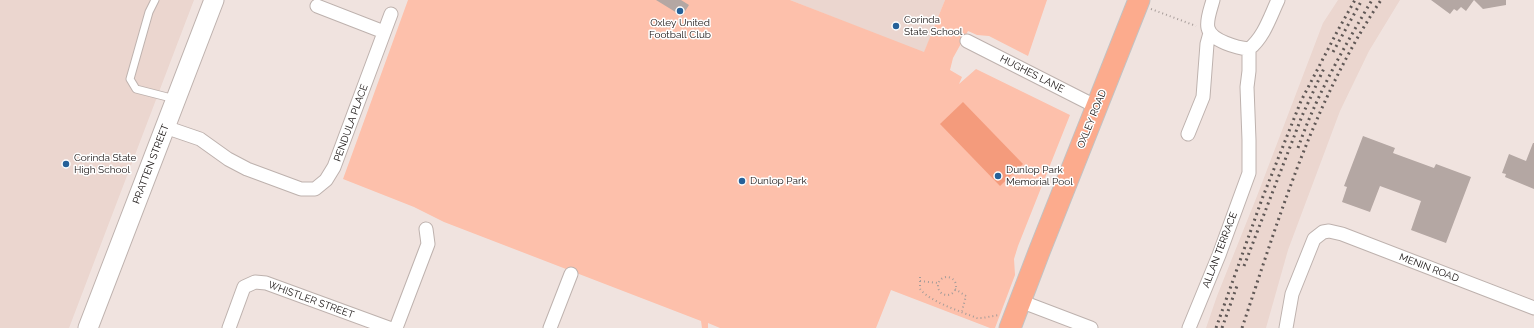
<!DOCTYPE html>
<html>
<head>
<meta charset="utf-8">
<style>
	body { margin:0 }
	canvas { display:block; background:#f0e3df }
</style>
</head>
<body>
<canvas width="1534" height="328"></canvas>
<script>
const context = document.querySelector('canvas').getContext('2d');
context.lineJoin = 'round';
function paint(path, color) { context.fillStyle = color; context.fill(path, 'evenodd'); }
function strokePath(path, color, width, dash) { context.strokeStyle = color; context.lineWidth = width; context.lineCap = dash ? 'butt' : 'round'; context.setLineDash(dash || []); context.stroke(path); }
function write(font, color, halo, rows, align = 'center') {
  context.font = font + ' Raleway,sans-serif'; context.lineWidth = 3; context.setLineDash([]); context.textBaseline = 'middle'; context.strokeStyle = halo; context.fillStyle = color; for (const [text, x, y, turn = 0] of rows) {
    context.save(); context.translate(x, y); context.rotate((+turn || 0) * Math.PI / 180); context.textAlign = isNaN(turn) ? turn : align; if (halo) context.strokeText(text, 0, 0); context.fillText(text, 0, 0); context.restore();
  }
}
paint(new Path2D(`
	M0 0H194L69 328H0Z
	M790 0H945L924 53Z
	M1338 0H1400L1369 51 1340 111 1288 250 1266 328H1206L1217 296 1257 196 1323 23Z`), '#ebd6cf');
paint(new Path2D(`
	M408 0H790L924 52 945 0H1047L1028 56 989 36 977 35 968 31 953 58 950 70 962 77 959 84 976 69 1070 115 1018 246 1014 259 1015 275 995 328H990L891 290 876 328H720L708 323V328H702L701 321 444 222 414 207 343 179Z`), '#fdc0ab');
paint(new Path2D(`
	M963 102 1023 164 1000 186 940 124Z`), '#f49b7c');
paint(new Path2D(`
	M656 0H681L689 5 682 16Z
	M1431 0H1474L1466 11 1461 7 1457 11 1454 9 1450 14Z
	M1474 0H1506V5L1483 9Z
	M1363 136 1395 148 1393 153 1434 168 1436 164 1471 177 1446 243 1411 230 1421 201 1380 186 1370 212 1342 202 1347 187 1344 186Z
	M1533 143H1534V189L1505 177 1506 174 1502 173 1509 154 1526 161Z`), '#b4a7a3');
const lane = new Path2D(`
	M155 0 149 12 130 79 136 89 175 99`);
const street = new Path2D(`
	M1213 0C1211 8 1206 20 1208 28 1211 41 1238 48 1249 49 1264 37 1270 17 1278 0
	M317 6 384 32
	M967 41 1097 107
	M165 127 200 139 228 159 247 169 301 189H315L326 180 334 167 391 14
	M1188 134 1203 97 1207 44 1210 33
	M1020 301 1091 328
	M229 328 244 287 255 282 266 283 389 328
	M396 328 428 244 426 229
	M550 328 571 274
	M1189 328 1219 255 1249 173V140L1247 87 1249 71V49
	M1286 328 1292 294 1314 239 1323 232 1329 231 1342 234 1534 308`);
const secondary = new Path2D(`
	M88 328 214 0`);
const primary = new Path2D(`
	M1010 328 1039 252 1139 0`);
strokePath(lane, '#beb2ae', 9);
strokePath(street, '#beb2ae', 15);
strokePath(secondary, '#beb2ae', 21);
strokePath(primary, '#c3c2c2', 23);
strokePath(new Path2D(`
	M1151 9 1196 26
	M938 286a9 9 0 1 1 18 0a9 9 0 1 1-18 0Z
	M920 277V289C930 302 962 312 977 318H982L999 315
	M920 281 938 283
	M955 289 966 296 962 311`), '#a69c99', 2, [1, 3]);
strokePath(lane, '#fff', 7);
strokePath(street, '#fff', 13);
strokePath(secondary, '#fff', 19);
strokePath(primary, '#fcab8d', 21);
strokePath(new Path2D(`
	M1333 52 1362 0
	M1298 148C1316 96 1344 47 1372 0
	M1244 266 1302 116 1325 66
	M1216 328 1262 199 1301 101 1338 30 1355 0
	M1222 328 1238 283
	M1242 328C1280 215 1314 100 1381 0`), '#605856', 3, [2, 4]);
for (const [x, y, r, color] of [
	[680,11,4,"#266199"],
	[896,26,4,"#266199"],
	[66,164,4,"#266199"],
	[998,176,4,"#266199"],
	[742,181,4,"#266199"]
]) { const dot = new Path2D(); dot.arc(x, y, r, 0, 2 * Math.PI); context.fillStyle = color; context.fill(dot); strokePath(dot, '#fff', 1.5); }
write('10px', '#191413', '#fff', [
	["Corinda",904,20],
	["State School",904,32],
	["Oxley United",680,23,"center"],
	["Football Club",680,35,"center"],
	["Corinda State",74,158],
	["High School",74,170],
	["Dunlop Park",1006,170],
	["Memorial Pool",1006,182],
	["Dunlop Park",750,181]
], 'left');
write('10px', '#191413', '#fff', [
	["HUGHES LANE",1032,74,27],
	["OXLEY ROAD",1092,119,-68],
	["PENDULA PLACE",351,123,-70],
	["PRATTEN STREET",151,164,-69],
	["ALLAN TERRACE",1220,250,-69],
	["MENIN ROAD",1429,268,21],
	["WHISTLER STREET",311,300,20]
]);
</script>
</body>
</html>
